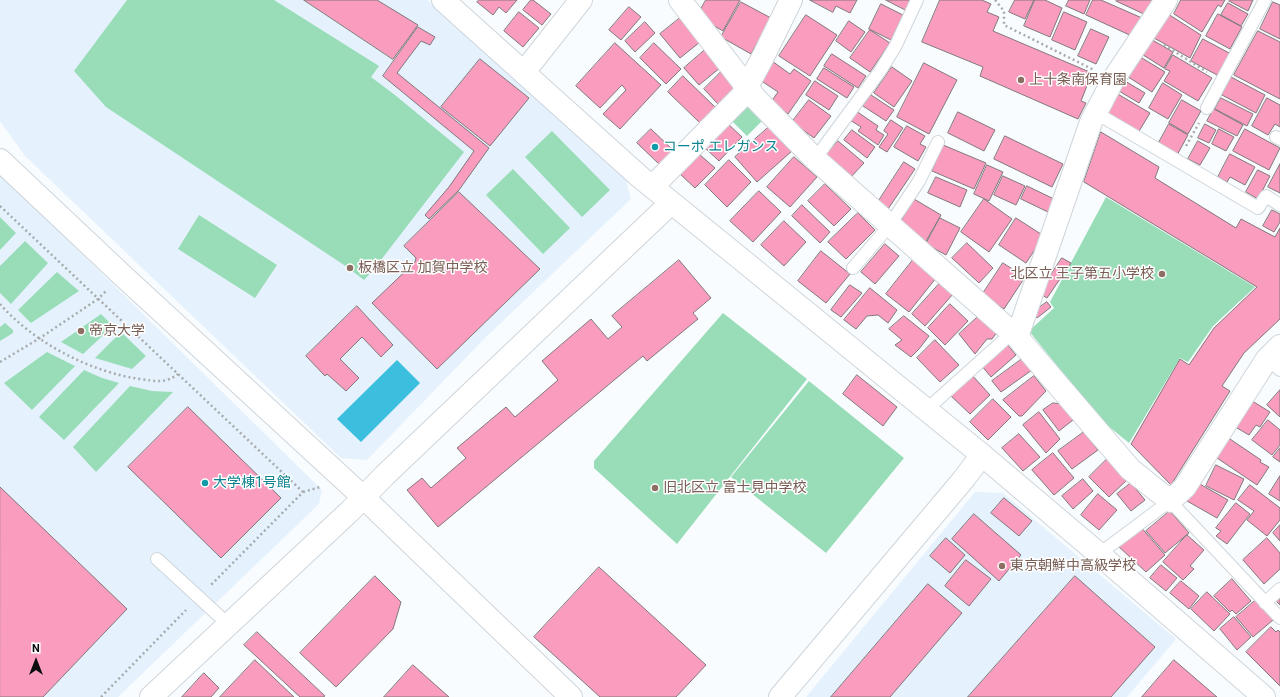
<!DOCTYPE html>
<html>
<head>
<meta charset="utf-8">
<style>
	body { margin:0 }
	#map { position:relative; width:1280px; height:697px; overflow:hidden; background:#f9fcfe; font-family:Roboto,sans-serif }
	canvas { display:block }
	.north { position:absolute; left:16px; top:641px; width:40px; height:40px; -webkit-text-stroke:3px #fff; paint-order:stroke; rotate:0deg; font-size:11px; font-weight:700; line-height:16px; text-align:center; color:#0c0e10 }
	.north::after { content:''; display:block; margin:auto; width:14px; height:18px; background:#0c0e10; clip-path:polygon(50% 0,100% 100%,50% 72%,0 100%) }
</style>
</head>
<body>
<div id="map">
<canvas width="1280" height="697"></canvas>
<div class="north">N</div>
</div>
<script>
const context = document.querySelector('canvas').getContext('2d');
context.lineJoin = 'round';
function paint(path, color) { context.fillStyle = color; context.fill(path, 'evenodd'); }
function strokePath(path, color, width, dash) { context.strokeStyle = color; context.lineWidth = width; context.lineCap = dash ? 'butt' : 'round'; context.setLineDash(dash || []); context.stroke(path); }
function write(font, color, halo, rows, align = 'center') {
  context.font = font + ' Roboto,"Noto Sans JP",sans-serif'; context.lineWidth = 3; context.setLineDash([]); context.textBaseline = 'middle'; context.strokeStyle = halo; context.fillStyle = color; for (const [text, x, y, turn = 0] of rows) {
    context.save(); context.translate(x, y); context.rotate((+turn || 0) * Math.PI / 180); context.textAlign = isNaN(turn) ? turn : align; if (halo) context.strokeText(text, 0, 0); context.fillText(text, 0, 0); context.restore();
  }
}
paint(new Path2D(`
	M0 0H428L625 177 631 199 485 338 367 460 341 458 25 156 0 121Z
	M0 173 322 490 319 504 118 697H0Z
	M975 492 1003 493 1176 639 1127 697H806Z`), '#e5f2fd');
paint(new Path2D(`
	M127 0H274L379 66 371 77 395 95 464 152 374 269 364 280 344 265 106 107 74 71Z
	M748 105 763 120 747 136 732 121Z
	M552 131 610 190 582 217 525 157Z
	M513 169 570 228 543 254 486 195Z
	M1106 197 1255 287 1213 326 1188 362 1180 358 1129 443 1102 421 1029 331 1054 308 1050 302Z
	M199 215 277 265 255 298 178 249Z
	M0 217 16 233 0 250Z
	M25 241 48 263 11 304 0 293V266Z
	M57 272 79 291 31 323 18 310Z
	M723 313 807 379 677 544 594 468V461Z
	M101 314 113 326 83 354 61 342Z
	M5 323 13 330V333L0 341V327Z
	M121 332 146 356 132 369 95 358Z
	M47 352 75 366 32 410 4 383Z
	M84 370 102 378 119 383 64 440 39 417Z
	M809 381 904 458 826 553 731 477Z
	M130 386 152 391 173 392 96 472 73 447Z`), '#98ddb8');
paint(new Path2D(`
	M397 360 420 383 361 442 337 419Z`), '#3cbfde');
const building = new Path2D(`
	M304 0H377L418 25 393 59Z
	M479 0H517L506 13 499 7 493 15 477 2Z
	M531 0H533L551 14 542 25 523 10Z
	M706 0H740L723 31 697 16Z
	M810 0H857L850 13 836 6 833 12Z
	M886 0H911L906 10Z
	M940 0H982L991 4 987 12 999 17 993 31 1092 73 1081 101 1086 103 1078 119 980 76 983 67 922 42Z
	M1015 0H1034L1025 19 1009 12Z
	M1035 0H1045L1062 8 1050 37 1024 26Z
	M1069 0H1090L1084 14 1066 6Z
	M1093 0H1101L1142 18 1134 37 1086 15Z
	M1117 0H1156L1146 15 1116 1Z
	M1181 0H1225L1221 7 1218 5 1202 32 1174 14Z
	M1230 0H1253L1248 11 1229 1Z
	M741 2 771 18 751 54 721 37Z
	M1273 2 1280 5V39L1260 29Z
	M1228 3 1248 14 1241 26 1221 15Z
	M881 4 903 15 891 40 869 29Z
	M629 7 641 17 621 40 609 30Z
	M519 12 539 28 523 47 504 31Z
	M1064 12 1087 22 1075 50 1052 40Z
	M1168 14 1201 35 1190 58 1154 38Z
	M1218 14 1242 27 1230 49 1206 36Z
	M806 15 837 35 810 76 779 56Z
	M680 18 700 42 680 58 660 34Z
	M849 21 865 32 851 52 836 41Z
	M645 22 655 33 635 52 625 41Z
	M418 27 435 37 430 45 421 41 397 73 489 148 459 190 429 219 425 215 449 187 474 151 383 76Z
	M1091 29 1109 37 1096 64 1078 56Z
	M870 30 890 43 870 72 850 58Z
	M1258 31 1280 42V99L1234 75Z
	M1149 38 1173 52 1164 68 1140 53Z
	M1203 39 1231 54 1219 76 1191 61Z
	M615 43 661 85 620 129 603 114 626 90 622 85 600 108 576 86Z
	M654 43 681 69 666 84 640 58Z
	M706 49 721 67 699 85 684 68Z
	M832 54 866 76 858 88 824 66Z
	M1137 55 1165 72 1152 92 1125 75Z
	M1173 55 1212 78 1198 101 1164 81 1170 71 1165 69Z
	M480 59 529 98 490 146 441 107Z
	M772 61 790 74 794 69 811 81 788 114 771 102 778 92 760 80Z
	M924 63 957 80 929 134 897 117Z
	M892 67 912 81 894 107 874 93Z
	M824 68 854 87 847 98 817 79Z
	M721 72 736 88 718 104 704 89Z
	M683 76 715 107 700 123 668 92Z
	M1231 77 1265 95 1256 113 1222 95Z
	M815 81 838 96 829 110 806 95Z
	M1125 81 1145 93 1139 103 1119 91Z
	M1163 83 1182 95 1168 119 1149 108Z
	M1116 93 1150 113 1138 133 1109 116 1107 110Z
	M871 95 894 110 886 121 863 106Z
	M1221 98 1253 114 1247 126 1215 109Z
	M1267 98 1280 105V127L1275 124 1268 135 1252 126Z
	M809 100 831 116 814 138 792 122Z
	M1182 100 1201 111 1188 134 1169 123Z
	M1214 109 1243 125 1237 136 1207 121Z
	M856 111 878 126 876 130 884 135 878 145 858 131 861 127 850 120Z
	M958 112 995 130 984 151 948 133Z
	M891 120 903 128 887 152 879 147 888 134 884 131Z
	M727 123 742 137 719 161 704 147Z
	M1169 124 1188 135 1176 157 1157 146Z
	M1205 124 1216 130 1209 143 1198 138Z
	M770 126 792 151 757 182 735 157Z
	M907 126 925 136 920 144 926 147 918 161 894 147Z
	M651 129 673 150 659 164 637 143Z
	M1219 129 1234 137 1226 151 1212 144Z
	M1245 129 1280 148 1269 170 1233 151Z
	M852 130 875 147 867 158 844 140Z
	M1101 132 1159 167 1155 178 1236 228 1241 219 1275 237 1280 228V319L1244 353 1222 386 1230 391 1171 485 1131 444 1180 359 1189 365 1214 328 1257 287 1084 182Z
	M1005 136 1063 164 1052 187 994 159Z
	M838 141 864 163 849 179 824 157Z
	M1198 141 1210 148 1200 165 1188 159Z
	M943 145 986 163 974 189 932 171Z
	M699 154 715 168 695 188 680 174Z
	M1230 154 1255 167 1245 185 1230 177 1227 182 1218 177Z
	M794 157 817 177 790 207 767 187Z
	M729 160 751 182 727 207 705 185Z
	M904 162 915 169 886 212 876 205Z
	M1280 164V193L1268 187Z
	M987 165 1003 172 989 201 974 194Z
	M1258 170 1270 176 1258 199 1246 192Z
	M1003 176 1025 186 1016 205 994 195Z
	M936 177 967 190 960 207 928 193Z
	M825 184 851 209 834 226 808 201Z
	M1027 186 1054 199 1048 212 1021 199Z
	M759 191 781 212 753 242 730 221Z
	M459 192 540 269 437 369 372 303 415 262 416 258 404 246Z
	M914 199 941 215 925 243 898 227Z
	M984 199 1012 219 989 252 961 232Z
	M802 205 830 232 820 243 792 216Z
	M1272 210 1280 214V222L1274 232 1263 226Z
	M858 213 875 230 846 259 828 242Z
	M940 218 960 228 946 255 926 244Z
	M1016 218 1044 236 1026 263 999 245Z
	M784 221 806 242 784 266 761 245Z
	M967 243 993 268 979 283 952 258Z
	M885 244 899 256 875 284 861 272Z
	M821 251 850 274 826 303 798 281Z
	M1062 258 1071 263 1047 298 1039 293Z
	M679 260 711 298 693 313 698 319 647 361 643 356 438 527 407 490 422 478 431 488 466 458 457 448 506 407 515 417 558 380 542 361 591 319 608 339 622 327 612 316Z
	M913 260 936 278 909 312 886 294Z
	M1003 263 1025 277 1004 309 982 295Z
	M940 283 953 294 925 326 912 314Z
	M850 285 862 293 841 317 831 310Z
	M870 288 897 310 888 323 878 315 867 316 856 329 844 320Z
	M1047 302 1051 307 1037 318 1033 312Z
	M950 304 968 321 945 345 928 328Z
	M357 306 393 345 381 357 362 337 340 359 359 378 346 391 327 374 325 376 306 356Z
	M980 315 998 331 992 339H987L975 354 959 334Z
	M904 316 929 336 919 349 911 357 895 345 902 340 889 329Z
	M935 340 959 365 940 382 917 358Z
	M1007 344 1016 355 991 377 981 365Z
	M1022 359 1032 370 1001 392 992 381Z
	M857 375 897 407 883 426 843 394Z
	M972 375 990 395 970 414 950 395Z
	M1034 376 1046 391 1022 416H1019L1003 400Z
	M1280 390V417L1267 405Z
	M993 399 1011 417 988 440 970 422Z
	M1249 399 1270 412 1260 427 1256 425 1249 435 1232 425Z
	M1053 403 1063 404 1073 420 1059 431 1043 410Z
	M188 407 281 498 221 558 128 467Z
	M1039 412 1060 439 1046 453 1023 425Z
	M1268 420 1280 430V445L1272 455 1252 440Z
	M1084 432 1098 450 1072 469 1058 451Z
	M1019 434 1040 457 1023 471 1002 448Z
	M1227 437 1261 460 1260 462 1269 467 1257 485 1214 456Z
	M1280 448V462L1273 457Z
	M1053 453 1074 478 1054 495 1032 470Z
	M1108 458 1128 479 1109 497 1089 477Z
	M1216 465 1244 479 1234 500 1206 486Z
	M1280 476V501L1269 494Z
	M1083 479 1093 491 1073 509 1062 496Z
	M1131 483 1145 500 1131 511 1117 494Z
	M1198 483 1228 500 1217 518 1187 501Z
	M1250 485 1280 508V520L1267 536 1247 520 1254 511 1238 500Z
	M0 487 127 609 43 697H0Z
	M1098 494 1117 510 1099 530 1081 515Z
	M1004 498 1032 521 1019 536 991 513Z
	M1236 503 1250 514 1227 544 1216 536 1221 531 1216 528Z
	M1170 511 1189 533 1165 553 1146 531Z
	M974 514 1021 555 999 581 952 539Z
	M1280 525V541L1273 533Z
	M1140 526 1165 555 1146 572 1117 545Z
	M1187 535 1204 550 1190 566 1194 569 1183 580 1163 562Z
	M946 538 965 555 950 573 930 556Z
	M1267 538 1280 553V569L1264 584 1243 560Z
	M966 560 991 579 969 606 945 586Z
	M1161 565 1177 578 1166 591 1150 578Z
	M599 567 706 665 676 697H600L534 637Z
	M375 576 401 602 393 629 336 687 300 653Z
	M1075 576 1155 647 1111 697H968Z
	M1232 579 1251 601 1236 614 1232 610 1230 612 1214 596Z
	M1181 581 1199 596 1189 609 1170 593Z
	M928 584 962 613 890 697H831Z
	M1207 592 1230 614 1214 631 1191 609Z
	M1280 593V605L1274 599Z
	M1256 600 1273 620 1253 637 1236 617Z
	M1234 617 1251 637 1237 650 1220 629Z
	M1271 627 1276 632 1278 630 1280 632V686L1246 652Z
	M257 632 325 696 323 697H300L244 645Z
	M255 660 294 697H220Z
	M1174 660 1217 697H1142Z
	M413 665 449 697H384Z
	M204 673 219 688 211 697H182Z`);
paint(building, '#f99cbe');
strokePath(building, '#80787b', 1);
const service = new Path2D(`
	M1207 108 1265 0
	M1096 113 1258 208 1266 196 1280 205
	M1276 137 1280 139
	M815 159 880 71 895 47 917 0
	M853 268 889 226 919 181 938 142
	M1267 359 1280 370
	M926 410 1012 333
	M1099 554 1170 501 1280 618
	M157 559 229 625
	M1265 603 1280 589`);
const minor = new Path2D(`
	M443 0 640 177 982 455 1099 554 1264 697
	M680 0 756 99 815 159 1017 337 1130 469 1170 501 1185 487 1267 359 1280 346
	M524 72 581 0
	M652 187 742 96 763 57 791 0
	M1017 337 1091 122 1113 80 1166 0`);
const tertiary = new Path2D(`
	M0 160 122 275 363 497 571 697
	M151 697 350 511 385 475 671 203
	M780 697 963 480 982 455`);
strokePath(service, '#ced5db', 14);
strokePath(minor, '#ced5db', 24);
strokePath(tertiary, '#ced5db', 24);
strokePath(new Path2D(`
	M995 0 1004 11V25L1094 70
	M1164 45 1207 72
	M1186 146 1199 123
	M0 206 303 492 211 585
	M0 304C33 342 90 372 140 379 156 381 165 384 178 374
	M0 362 40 338 98 299 106 291
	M303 492 320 487
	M101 697 186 610`), '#a8aaac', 2.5, [2, 3]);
strokePath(service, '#fff', 12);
strokePath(minor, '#fff', 22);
strokePath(tertiary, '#fff', 22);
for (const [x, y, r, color] of [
	[1021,80,4,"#8d6e63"],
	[655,147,4,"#0f9aa8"],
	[350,268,4,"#8d6e63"],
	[1162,274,4,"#8d6e63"],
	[81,331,4,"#8d6e63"],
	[205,483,4,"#0f9aa8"],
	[655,488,4,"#8d6e63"],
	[1002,566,4,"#8d6e63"]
]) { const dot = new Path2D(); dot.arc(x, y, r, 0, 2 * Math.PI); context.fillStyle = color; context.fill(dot); strokePath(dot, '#fff', 1.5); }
write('14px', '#785e54', '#fff', [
	["上十条南保育園",1029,80],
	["板橋区立 加賀中学校",358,268],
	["北区立 王子第五小学校",1154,274,"right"],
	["帝京大学",89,331],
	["旧北区立 富士見中学校",663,488],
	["東京朝鮮中高級学校",1010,566]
], 'left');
write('14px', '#0d838f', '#fff', [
	["コーポ エレガンス",663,147],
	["大学棟1号館",213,483]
], 'left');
</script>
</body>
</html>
